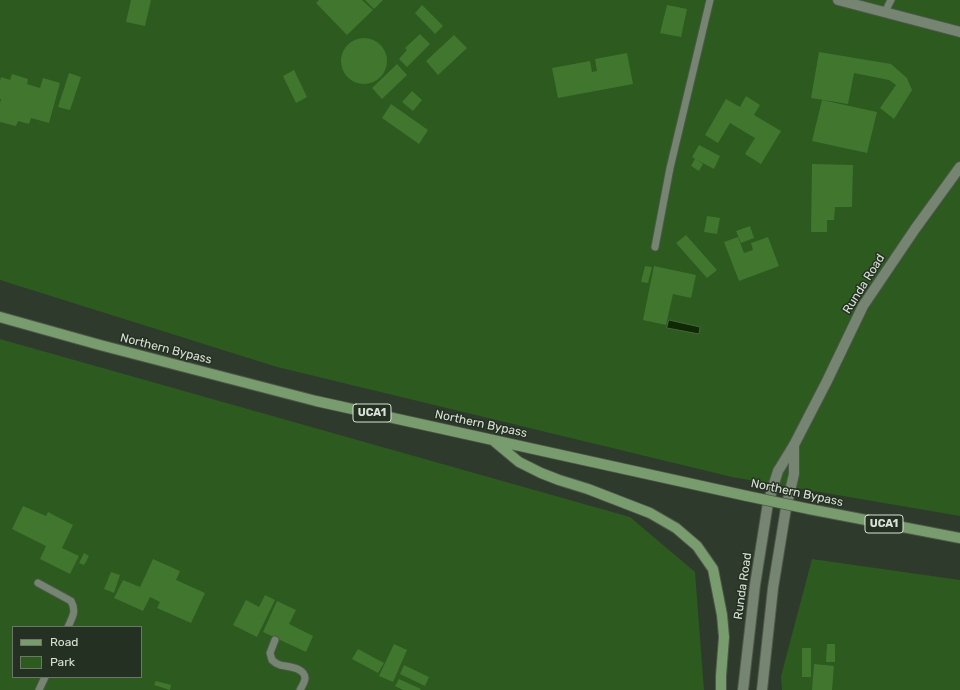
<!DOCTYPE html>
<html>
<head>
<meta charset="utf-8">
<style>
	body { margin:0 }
	#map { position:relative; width:960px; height:690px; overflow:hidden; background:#2e3a2b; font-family:Rubik,sans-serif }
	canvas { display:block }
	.legend { position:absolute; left:12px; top:626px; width:130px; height:52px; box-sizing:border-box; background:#243021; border:1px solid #6c776a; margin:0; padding:5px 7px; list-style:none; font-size:12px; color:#d9e1d7 }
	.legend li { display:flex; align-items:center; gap:8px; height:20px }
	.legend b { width:20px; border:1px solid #6c776a }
</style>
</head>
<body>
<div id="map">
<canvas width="960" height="690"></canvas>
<ul class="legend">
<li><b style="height:5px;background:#799c6e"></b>Road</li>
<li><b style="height:11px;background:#2d5a1f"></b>Park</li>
</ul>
</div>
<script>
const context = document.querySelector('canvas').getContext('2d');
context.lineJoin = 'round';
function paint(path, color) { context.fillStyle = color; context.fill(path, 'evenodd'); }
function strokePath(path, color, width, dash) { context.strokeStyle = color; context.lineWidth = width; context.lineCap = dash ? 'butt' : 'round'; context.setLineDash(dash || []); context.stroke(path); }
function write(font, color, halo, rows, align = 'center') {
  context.font = font + ' Rubik,sans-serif'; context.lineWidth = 3; context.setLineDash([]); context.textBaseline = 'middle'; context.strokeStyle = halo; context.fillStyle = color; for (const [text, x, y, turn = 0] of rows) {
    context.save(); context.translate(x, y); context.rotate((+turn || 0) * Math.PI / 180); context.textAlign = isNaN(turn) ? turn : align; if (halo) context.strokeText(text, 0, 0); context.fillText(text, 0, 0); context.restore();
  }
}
paint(new Path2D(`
	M0 0H960V516L732 477 277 367 0 280Z
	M0 339 630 517 695 572 704 690H0ZM13 627H141V677H13Z
	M812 559 960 580V690H782L781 676Z`), '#2d5a1f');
const water = new Path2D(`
	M669 320 700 327 699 334 667 328Z`);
paint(water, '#0e2a04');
strokePath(water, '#4b6143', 1);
paint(new Path2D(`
	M131 0H151L145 26 126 22Z
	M319 0H362L373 10 347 35 316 3Z
	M365 0H383L374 9Z
	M422 5 443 26 435 34 415 13Z
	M667 5 687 9 681 37 660 33Z
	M420 34 430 44 407 67 399 59 407 50 405 48Z
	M454 35 467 48 438 75 426 61Z
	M341 61a23 23 0 1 1 46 0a23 23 0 1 1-46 0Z
	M819 52 891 64 907 78 912 90 894 119 880 108 896 85 889 80 854 73 848 104 811 98Z
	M627 53 633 84 558 98 552 68 590 61 592 72 597 71 595 59Z
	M397 64 407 75 382 99 372 88Z
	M294 70 307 97 296 103 283 76Z
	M69 73 81 77 70 110 58 107Z
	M12 74 28 79 27 84 40 88 43 78 60 83 49 123 31 118 29 124 18 121 16 126 0 122V103L1 99H0V81L1 77 10 80Z
	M412 91 422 100 413 111 402 102Z
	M746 96 760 105 754 115 781 131 761 164 745 154 755 138 730 123 718 143 705 135 726 99 740 107Z
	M822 100 877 112 867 153 812 141Z
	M391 104 428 130 419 144 382 118Z
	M699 145 720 156 714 169 697 160 703 164 699 171 691 166 695 159 692 157Z
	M812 164 853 165 852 207H835L834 220H827V232H811Z
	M707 216 720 218 717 234 704 232Z
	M750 226 754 238 741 243 736 231Z
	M686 235 717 270 707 278 676 243Z
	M738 237 744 253 753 250 751 243 768 237 779 266 739 281 724 242Z
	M645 266 652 267 648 283 641 282Z
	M654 266 696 275 691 298 673 294 666 325 643 320Z
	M23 506 46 516 48 512 73 525 62 548 79 556 70 574 40 559 46 546 12 529Z
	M84 553 89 556 84 565 79 563Z
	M153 559 180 571 176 580 205 593 191 623 157 608 160 602 150 597 143 611 114 598 123 580 140 587Z
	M111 572 120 575 114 593 104 589Z
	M265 595 275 600 257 637 233 625 246 600 259 607Z
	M277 601 296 610 289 624 313 636 306 652 263 632Z
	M394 644 407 650 393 682 379 676Z
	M827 644H835V662H826Z
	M802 648H811V677H802Z
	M358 649 384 663 378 673 352 659Z
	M814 664 834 666 832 690H812Z
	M404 665 429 677 425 686 400 674Z
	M399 679 421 689 420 690H403L395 686Z
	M156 681 171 685 170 690 154 685Z`), '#40762e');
const service = new Path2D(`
	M885 12 891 0
	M655 247 670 168 710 0
	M38 583 71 601C77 612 72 617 68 627
	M275 640 270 653 272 660C274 662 277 664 280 665 288 667 304 667 305 678 305 682 302 686 300 690
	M39 690 45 677`);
const minor = new Path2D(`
	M838 0 960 32
	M794 445 827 381 863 306 915 229 960 167`);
const tertiary = new Path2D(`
	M743 690 755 585 768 503 778 471 794 445
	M762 690 773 588 786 508 794 474V445`);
const primary = new Path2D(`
	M0 317 100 345 316 401 747 496
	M495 442 519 462 541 473 559 480 588 489 650 513 676 528 697 546 713 569 722 615 724 637 721 676V690
	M809 509 960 538`);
strokePath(service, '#4d574a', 9);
strokePath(minor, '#4d574a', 12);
strokePath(tertiary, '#4d574a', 12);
strokePath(primary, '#4d574a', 12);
strokePath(service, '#768472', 7);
strokePath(minor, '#768472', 10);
strokePath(tertiary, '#768472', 10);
strokePath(primary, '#799c6e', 10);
const primaryBridge = new Path2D(`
	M747 496 809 509`);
strokePath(primaryBridge, '#4d574a', 12, []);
strokePath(primaryBridge, '#799c6e', 10);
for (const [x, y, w] of [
	[372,413,38],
	[884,524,38]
]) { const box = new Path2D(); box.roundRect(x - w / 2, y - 9, w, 18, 3); context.fillStyle = '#243021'; context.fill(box); strokePath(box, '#d9e1d7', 1); }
write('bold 11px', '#d9e1d7', null, [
	["UCA1",372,413],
	["UCA1",884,524]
]);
write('12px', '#d9e1d7', '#243021', [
	["Runda Road",864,284,-58],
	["Northern Bypass",166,349,14],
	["Northern Bypass",481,424,12],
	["Northern Bypass",797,493,12],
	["Runda Road",743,586,-82]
]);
</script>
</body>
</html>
